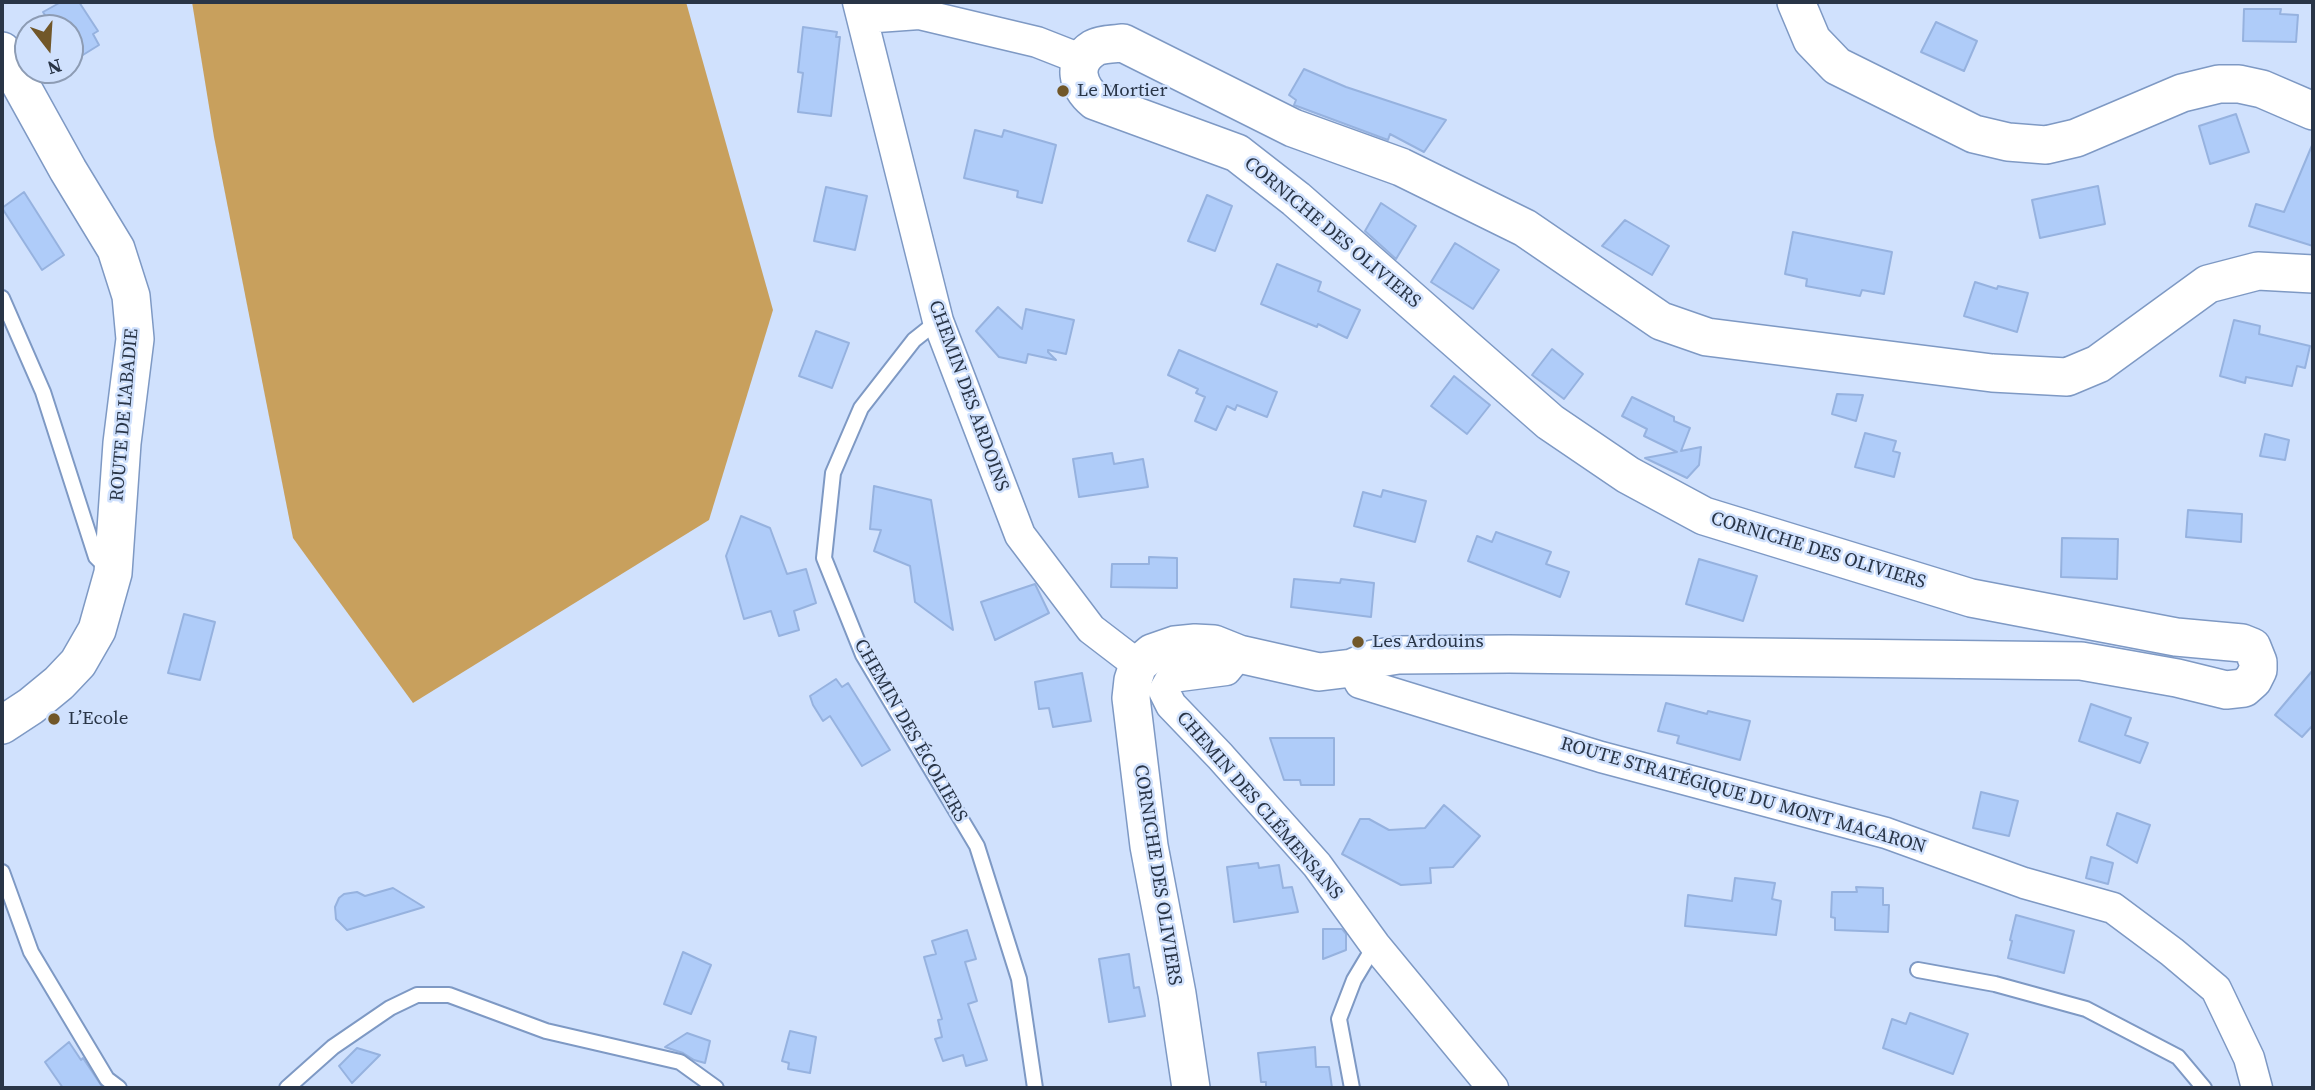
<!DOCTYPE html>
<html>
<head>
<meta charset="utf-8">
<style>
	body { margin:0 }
	#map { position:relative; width:2315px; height:1090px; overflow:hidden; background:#d0e1fd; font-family:"Source Serif 4",serif }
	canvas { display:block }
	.frame { position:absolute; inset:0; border:4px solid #293547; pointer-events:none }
	.north { position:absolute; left:14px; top:14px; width:70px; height:70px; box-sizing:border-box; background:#d0e1fd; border:2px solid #8d9cb4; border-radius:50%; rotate:163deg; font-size:19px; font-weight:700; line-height:28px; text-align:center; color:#293547 }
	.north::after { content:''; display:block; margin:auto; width:24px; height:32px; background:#715729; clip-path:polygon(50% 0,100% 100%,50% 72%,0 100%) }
</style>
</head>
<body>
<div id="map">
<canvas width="2315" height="1090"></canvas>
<div class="frame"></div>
<div class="north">N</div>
</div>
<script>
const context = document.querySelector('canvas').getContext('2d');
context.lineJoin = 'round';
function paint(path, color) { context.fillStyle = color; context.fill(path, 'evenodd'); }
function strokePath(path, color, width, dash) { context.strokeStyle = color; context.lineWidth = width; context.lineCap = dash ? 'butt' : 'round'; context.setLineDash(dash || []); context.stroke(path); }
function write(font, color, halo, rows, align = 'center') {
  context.font = font + ' "Source Serif 4",serif'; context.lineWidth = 5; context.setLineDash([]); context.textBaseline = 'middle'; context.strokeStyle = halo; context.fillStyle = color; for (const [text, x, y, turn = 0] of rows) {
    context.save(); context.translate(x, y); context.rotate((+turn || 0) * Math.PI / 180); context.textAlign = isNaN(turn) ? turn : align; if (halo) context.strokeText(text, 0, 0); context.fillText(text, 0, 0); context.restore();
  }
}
paint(new Path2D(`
	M192 2H686L773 310 709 520 413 703 293 538 214 137Z`), '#c8a05d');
const building = new Path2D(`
	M61 2H79L98 31 93 34 99 45 70 63V28H53L43 12Z
	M2244 9H2281L2280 14 2298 15 2296 42 2243 41Z
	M1936 22 1977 41 1964 71 1921 52Z
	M803 27 837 32 836 37H840L831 116 798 112 803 73 798 72Z
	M1304 69 1346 87 1446 120 1424 152 1390 134 1388 140 1294 105 1296 100 1289 95Z
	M2236 114 2249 152 2210 164 2199 126Z
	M975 130 1002 137 1004 130 1056 145 1042 203 1017 197 1018 191 964 178Z
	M2313 143V246L2249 226 2256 204 2284 212Z
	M2098 186 2105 224 2040 238 2032 200Z
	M826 187 867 196 855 250 814 241Z
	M24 192 64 255 42 270 2 208Z
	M1207 195 1232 206 1215 251 1188 241Z
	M1381 203 1416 226 1396 259 1365 231Z
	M1625 220 1669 246 1652 275 1602 246Z
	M1793 232 1892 252 1884 294 1862 290 1860 296 1806 286 1807 279 1785 274Z
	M1455 243 1499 270 1473 309 1431 282Z
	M1277 264 1321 282 1318 291 1360 310 1347 338 1318 324 1317 327 1261 304Z
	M1975 282 1997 289 1998 286 2028 293 2017 332 1964 316Z
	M998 307 1022 329 1026 309 1074 320 1066 354 1048 350V352L1056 360 1028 354 1026 363 999 357 976 331Z
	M2234 320 2260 326 2259 334 2310 346 2305 368 2297 366 2292 386 2246 377 2245 383 2220 376Z
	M816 331 849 343 832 388 799 376Z
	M1552 349 1583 374 1564 399 1532 375Z
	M1179 350 1277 392 1267 417 1237 405 1235 410 1227 406 1216 430 1195 421 1205 397 1196 393 1198 389 1168 375Z
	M1454 376 1490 405 1467 434 1431 406Z
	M1837 394 1863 395 1856 421 1832 414Z
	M1632 397 1674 417V421L1690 428 1681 451 1701 447 1699 465 1687 478 1645 458 1677 452 1644 436 1647 429 1622 416Z
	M1865 433 1896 441 1893 451 1900 453 1894 477 1855 467Z
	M2265 434 2289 440 2285 460 2260 456Z
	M1112 453 1114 464 1143 459 1148 487 1079 497 1073 459Z
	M874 486 931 500 953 630 915 602 910 566 874 551 881 530 870 529Z
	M1383 490 1426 501 1415 542 1354 526 1363 492 1381 497Z
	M2188 510 2242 514 2241 542 2186 537Z
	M741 516 770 528 787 574 806 569 816 603 794 611 799 630 779 636 771 611 744 619 726 556Z
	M1496 532 1551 552 1546 564 1569 572 1560 597 1468 561 1477 536 1492 542Z
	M2062 538 2118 539 2117 579 2061 577Z
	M1149 557 1177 558V588L1111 587 1112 564H1149Z
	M1699 559 1757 576 1743 621 1686 604Z
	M1294 579 1340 583 1341 579 1374 583 1371 617 1291 607Z
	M1035 584 1049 613 995 640 981 602Z
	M184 614 215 622 200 680 168 673Z
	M2313 670V725L2302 737 2275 715Z
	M1082 673 1091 721 1053 727 1049 708 1039 709 1035 682Z
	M836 679 842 687 848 683 890 750 862 766 830 716 823 721 813 705 810 696Z
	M1666 703 1707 714 1708 711 1750 721 1740 760 1677 743 1679 736 1658 731Z
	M2091 704 2131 718 2125 735 2148 743 2140 763 2079 741Z
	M1270 738H1334V785H1301L1300 780H1284Z
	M1981 792 2018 801 2009 836 1973 828Z
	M1444 805 1480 836 1453 867 1430 868 1431 883 1401 885 1342 854 1360 819H1369L1389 830 1425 828Z
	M2117 813 2150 825 2137 863 2107 845Z
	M2091 857 2113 863 2108 884 2086 878Z
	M1258 863 1259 868 1279 865 1283 888 1292 887 1298 912 1234 922 1227 867Z
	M1735 878 1775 883 1772 899 1781 901 1776 935 1685 926 1688 895 1732 901Z
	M1856 887 1883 888V905H1889L1888 932 1835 930V918L1831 917 1832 892H1857Z
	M393 888 424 907 347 930 336 919 335 907 339 898 344 894 357 892 365 896Z
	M2016 915 2074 931 2064 973 2008 958 2012 941 2010 940Z
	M1323 929H1342L1346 934V950L1323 959Z
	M967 930 976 959 965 962 977 1001 968 1004 987 1060 966 1066 963 1055 943 1061 935 1039 942 1037 938 1020 942 1019 924 957 936 954 932 941Z
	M683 952 711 965 691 1014 664 1004Z
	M1129 954 1134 988 1139 987 1145 1016 1109 1022 1099 959Z
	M1910 1013 1968 1034 1953 1074 1883 1048 1892 1019 1906 1024Z
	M790 1031 816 1037 810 1073 788 1069 789 1063 782 1061Z
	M687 1033 710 1041 705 1063 694 1060 683 1053 665 1047Z
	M69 1042 81 1060 83 1058 103 1088H63L45 1062Z
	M1315 1047 1316 1067H1329L1332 1088H1266V1082H1261L1258 1053Z
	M357 1048 380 1055 352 1083 339 1066Z`);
paint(building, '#afccf9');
strokePath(building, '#96b2df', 2);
const service = new Path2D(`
	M2 298 43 392 96 557 109 570
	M938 321 914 340 861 408 833 473 824 558 863 655 977 846 1019 979 1035 1088
	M2 872 31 952 107 1079 119 1088
	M1918 970 1995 984 2086 1009 2178 1057 2204 1088
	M287 1088 333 1047 390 1008 417 995H449L546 1031 680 1062 716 1088
	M1352 1088 1339 1019 1354 980 1375 945`);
const minor = new Path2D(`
	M858 2 938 321 1020 535 1091 629 1138 665
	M863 18 919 14 1037 42 1083 60
	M1239 654 1226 670 1172 677 1164 691 1171 705 1220 756 1317 865 1375 945 1493 1088
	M1352 668 1360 683 1601 757 1886 833 2024 883 2113 908 2172 952 2216 989 2249 1058 2257 1088`);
const tertiary = new Path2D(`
	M1796 2 1812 40 1837 66 1974 134 2008 142 2046 145 2076 138 2182 93 2219 84H2239L2262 89 2313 111
	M2 51 68 170 116 249 131 296 135 339 122 443 113 573 97 630 78 663 59 683 31 706 2 725
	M1191 1088 1177 994 1149 846 1131 698 1133 680 1138 665 1152 653 1175 645 1195 643 1214 644 1239 654 1319 672 1352 668 1373 659 1398 655 1509 654 2081 661 2177 678 2226 690 2244 688 2253 680 2258 670V662L2252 647 2242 643 2176 637 1971 598 1704 516 1628 475 1550 422 1296 199 1237 153 1095 101C1078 87 1070 63 1094 48 1101 44 1114 44 1123 43L1293 128 1401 167 1525 228 1661 321 1707 337 1992 373 2067 377 2098 364 2208 284 2258 271 2313 274`);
strokePath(service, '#7e99c4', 18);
strokePath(minor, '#7e99c4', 33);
strokePath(tertiary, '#7e99c4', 40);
strokePath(service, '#fff', 14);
strokePath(minor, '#fff', 30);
strokePath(tertiary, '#fff', 37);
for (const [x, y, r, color] of [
	[1063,91,7,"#715729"],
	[1358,642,7,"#715729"],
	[54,719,7,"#715729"]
]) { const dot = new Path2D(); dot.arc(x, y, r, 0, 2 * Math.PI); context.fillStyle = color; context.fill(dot); strokePath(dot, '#d0e1fd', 2.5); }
write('19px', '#293547', '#d0e1fd', [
	["Le Mortier",1077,91],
	["Les Ardouins",1372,642],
	["L’Ecole",68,719]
], 'left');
write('19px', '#293547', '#d0e1fd', [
	["CORNICHE DES OLIVIERS",1332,233,40],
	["CHEMIN DES ARDOINS",968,396,70],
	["ROUTE DE L'ABADIE",125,415,-85],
	["CORNICHE DES OLIVIERS",1818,551,17],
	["CHEMIN DES ÉCOLIERS",910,731,60],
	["ROUTE STRATÉGIQUE DU MONT MACARON",1743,796,16],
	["CHEMIN DES CLÉMENSANS",1259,806,49],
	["CORNICHE DES OLIVIERS",1157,875,81]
]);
</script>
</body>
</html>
